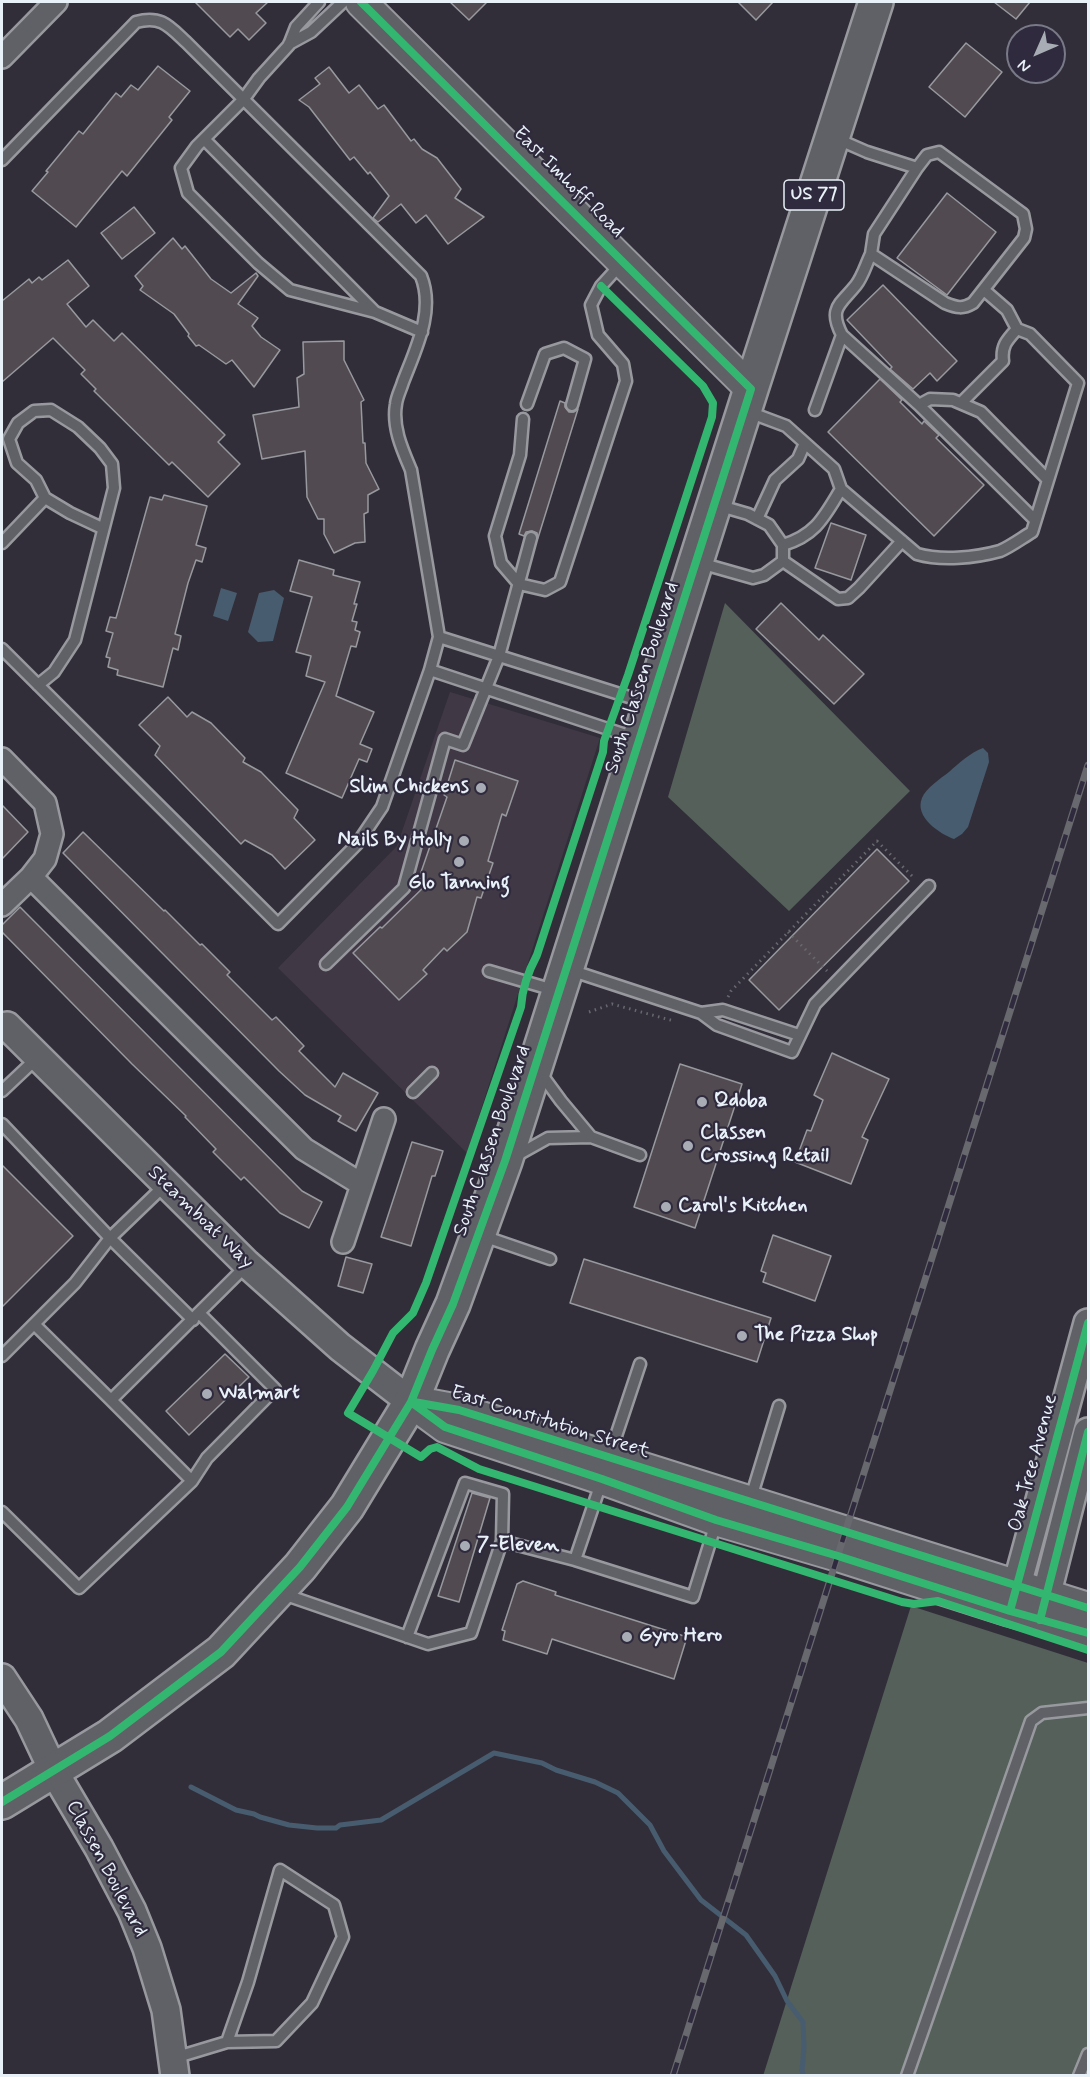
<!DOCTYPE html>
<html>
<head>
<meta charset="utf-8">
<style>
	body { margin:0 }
	#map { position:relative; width:1090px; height:2077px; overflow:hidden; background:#312e39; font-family:Mynerve,sans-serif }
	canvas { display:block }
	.frame { position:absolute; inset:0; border:3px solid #e8f1f8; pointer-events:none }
	.north { position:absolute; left:1006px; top:24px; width:60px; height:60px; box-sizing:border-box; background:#2f2a3d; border:2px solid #797a88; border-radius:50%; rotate:225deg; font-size:16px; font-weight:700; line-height:24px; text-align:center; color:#e8f1f8 }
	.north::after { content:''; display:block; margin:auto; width:21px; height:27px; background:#a8adb5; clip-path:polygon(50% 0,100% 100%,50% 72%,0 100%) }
</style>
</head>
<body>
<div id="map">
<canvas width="1090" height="2077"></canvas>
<div class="frame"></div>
<div class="north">N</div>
</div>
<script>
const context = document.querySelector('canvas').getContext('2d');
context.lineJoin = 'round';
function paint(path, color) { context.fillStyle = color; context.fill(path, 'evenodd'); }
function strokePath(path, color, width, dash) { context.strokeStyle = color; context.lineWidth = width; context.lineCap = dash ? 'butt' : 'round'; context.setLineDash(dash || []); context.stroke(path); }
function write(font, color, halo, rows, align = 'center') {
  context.font = font + ' Mynerve,sans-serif'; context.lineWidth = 4.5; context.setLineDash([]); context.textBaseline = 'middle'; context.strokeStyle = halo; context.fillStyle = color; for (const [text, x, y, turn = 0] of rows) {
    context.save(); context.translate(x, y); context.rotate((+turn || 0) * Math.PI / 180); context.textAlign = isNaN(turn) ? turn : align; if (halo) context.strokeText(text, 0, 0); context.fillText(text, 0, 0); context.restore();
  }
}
paint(new Path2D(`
	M450 692 600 738 467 1153 278 968 397 846Z`), '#413846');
paint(new Path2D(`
	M725 603 910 791 789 911 668 797Z
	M911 1606 1088 1663V2075L763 2076Z`), '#546059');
paint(new Path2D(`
	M221 588 237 593 228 621 213 616Z
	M274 590 284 598 273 641 258 642 248 632 259 593Z
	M983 748 988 753 989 762 968 827 962 834 954 839C940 834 914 817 922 798 926 788 940 779 949 772 959 763 970 753 983 748Z`), '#485c6f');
strokePath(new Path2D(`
	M191 1787 236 1810 254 1814 260 1817 289 1825 317 1828H336L340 1825 381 1820 494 1753 542 1763 556 1770 595 1782 618 1793 650 1825 664 1851 701 1900 746 1935 775 1976 787 2001 803 2022 804 2047 802 2071 804 2076`), '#485c6f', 5);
const building = new Path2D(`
	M195 2H268L256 13 266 23 249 40 238 29 230 37Z
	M450 2H487L469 20Z
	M738 2H773L756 20Z
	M994 2H1030L1016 19Z
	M966 43 1002 72 965 117 929 87Z
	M158 66 190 91 169 117 172 120 127 176 122 171 76 227 32 191 48 172 46 171 79 131 83 134 116 93 121 97 131 85 138 90Z
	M329 67 349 93 359 85 378 109 384 105 411 141 414 139 422 149 437 158 461 189 455 198 484 217 448 244 426 215 416 223 401 204 378 222 373 218 389 196 370 172 368 174 354 157 350 160 309 107 299 100 320 84 315 78Z
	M947 193 996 232 947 295 897 258Z
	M134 207 155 233 122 259 101 233Z
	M173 238 182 249 185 246 211 279 231 293 256 273 258 276 238 304 258 318 252 326 261 337 280 350 254 387 232 360 226 364 199 345 196 346 188 336 189 334 174 314 140 290 143 286 135 276Z
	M68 260 89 286 67 304 86 327 93 320 114 341 122 333 225 435 218 442 240 464 208 497 172 462 169 465 94 391 96 389 81 374 85 370 53 338 2 382V301L29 279 32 283 39 277 42 280Z
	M883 285 957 361 937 381 930 373 913 389 890 369 892 367 847 320Z
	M344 341V360L364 400 361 402 363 443H365L366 463 379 489 368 495V512L364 514 365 542 355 543 334 553 324 534V519H318L307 497 305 451 262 459 253 415 299 407 297 378 304 374 303 342Z
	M880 379 902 400 900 402 922 424 924 421 939 435 936 438 984 485 934 536 828 432Z
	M560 401 565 403V407L569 412H574L578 409 538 538 537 533 532 531 526 532 524 536 519 534Z
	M164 495 207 506 196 545 206 548 202 562 196 560 188 583 175 634 181 636 178 650 173 648 163 687 117 675 118 670 108 667 110 658 106 657 113 633 106 631 110 617 116 618 150 497 162 500Z
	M831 523 866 535 851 580 815 568Z
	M299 560 334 570 333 575 360 582 354 604H357L352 621 357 622 355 630 360 632 356 647 351 646 336 696 374 712 360 744 372 749 367 762 359 759 342 798 286 773 325 682 306 676 311 656 296 652 312 597 290 591Z
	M781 603 819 640 823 635 864 674 834 704 756 629Z
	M168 697 187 717 192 712 211 723 245 758 243 762 261 772 298 810 294 818 315 840 285 869 272 855 245 840 241 844 155 755 160 746 139 725Z
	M455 760 518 781 506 816 502 814 488 861 493 863 481 898 477 897 467 932 447 951 444 948 423 970 427 974 399 1000 353 953 380 927 382 928 430 881 419 878 447 797 444 795Z
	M2 805 28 832 2 859Z
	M83 832 164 911 165 910 200 945 202 944 230 972 227 975 272 1020 276 1017 304 1046 299 1051 335 1087 343 1073 378 1093 356 1131 338 1121 341 1116 305 1095 279 1071 63 853Z
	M877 849 909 881 779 1010 749 980Z
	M20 907 302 1191 322 1202 309 1228 280 1213 244 1177 241 1180 213 1152 216 1149 185 1117 186 1116 132 1064 2 932V925Z
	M832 1053 889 1079 862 1137 868 1140 851 1184 795 1162 807 1130 811 1131 823 1100 814 1095Z
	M680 1064 742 1084 695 1228 634 1207Z
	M412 1142 443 1151 435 1176H432L411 1246 381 1237Z
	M2 1165 73 1236 2 1307Z
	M773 1235 831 1256 815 1301 763 1282 766 1273 761 1271Z
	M346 1257 372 1264 363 1293 338 1286Z
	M584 1259 771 1318 757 1362 570 1303Z
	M225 1354 249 1377 189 1435 166 1411Z
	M472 1493 490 1498 459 1602 438 1596Z
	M523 1581 556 1592 555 1595 687 1637 674 1679 552 1639 547 1654 503 1640 505 1631 502 1630 517 1584Z`);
paint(building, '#514b51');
strokePath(building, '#98999f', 1.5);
const service = new Path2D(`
	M319 2 296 27 289 45 259 78 243 100 197 146 181 168 188 193 258 263 290 290 375 312 422 332
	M289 44 311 32 343 2
	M835 138 867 152 917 168 927 155 939 152 1023 214 1026 229 1024 238 973 303C963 309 957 308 945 303L871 254 874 234 917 168
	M204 139 375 312
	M2 160 136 22C161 15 169 26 186 42L421 276C435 311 416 348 403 382 401 389 397 396 396 404 392 427 402 449 411 470L439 637 430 670 382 807 357 844 278 924 2 649
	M871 254C866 264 863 276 856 285 840 305 828 308 842 335L919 405 930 399 953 400 981 412 1048 480
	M961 403 1003 361C1001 346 1007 340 1017 329
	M527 404 545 354 564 348 585 359 572 405
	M919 405 1035 520
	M815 410 842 335
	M746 411 786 426 834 469 841 489C824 517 816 535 783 545
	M523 419 520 455 495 536 501 563 519 584 545 590 560 582 626 381 623 364 598 335 591 305 601 286 621 264
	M841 489 917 554C941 561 975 558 1000 551 1010 547 1022 538 1032 532L1078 383 1030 334 1017 329 1007 310 984 290
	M45 498 70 513 102 528
	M757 519 775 480 798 459 805 443
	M2 543 45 498 36 480 17 463 9 439 18 423 34 411 51 410 78 427 100 448 112 464 114 488 75 640 54 672 38 685
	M783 561 838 599 848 598 859 588 902 541
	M700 563 753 578 764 575 783 561V545L769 525 748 514 717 505
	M439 637 648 703
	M430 670 635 738
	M326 964 404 888 445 739 463 745 499 656 531 538
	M570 970 701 1013 717 1025 792 1052 815 1004 929 886
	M489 971 557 991
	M701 1013 723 1010 799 1035
	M539 1071 561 1101 591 1137
	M2 1091 37 1058
	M413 1092 432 1073
	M2 1124 110 1238 193 1320
	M514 1157 548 1138 591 1137 640 1155
	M483 1236 550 1259
	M34 1324 111 1400
	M2 1356 75 1283 110 1238 165 1185
	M610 1454 640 1364
	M192 1481 207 1458 275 1389 199 1313
	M750 1501 779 1406
	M2 1512 79 1588 192 1481 111 1400 247 1265
	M575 1560 602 1480
	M283 1594 428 1644 471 1633 502 1541 575 1560 693 1597 716 1523
	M407 1637 465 1483 503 1494 502 1541
	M174 2058 227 2042 248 1982 280 1870 334 1905 343 1937 312 2003 276 2041 227 2042
	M907 2076 1031 1721 1042 1713 1088 1708
	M1079 2076 1088 2054`);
const minor = new Path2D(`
	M2 57 56 2
	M2 759 45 803 52 834 45 859 31 877 2 905
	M31 877 304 1149 361 1184
	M343 1242 384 1119`);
const tertiary = new Path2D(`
	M7 1026 247 1264 340 1347 411 1402
	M1011 1607 1088 1323
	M1041 1616 1088 1432
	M2 1678 29 1719 53 1770 99 1848 132 1911 147 1948 166 2010 175 2076`);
const secondary = new Path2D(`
	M361 2 751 389
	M411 1402 445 1427 602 1479 716 1520 838 1556 1010 1611 1088 1633
	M432 1405 459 1410 1088 1608`);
const primary = new Path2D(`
	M2 1802 110 1736 221 1652 300 1567 347 1507 411 1402 432 1350 453 1304 505 1161 751 389 876 2`);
strokePath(service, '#98999f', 15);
strokePath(minor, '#98999f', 26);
strokePath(tertiary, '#98999f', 32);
strokePath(secondary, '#98999f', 34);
strokePath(primary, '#98999f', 38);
strokePath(new Path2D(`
	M788 932 827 971
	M728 997 731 991 877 841 915 879
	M589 1012 612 1004 674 1021`), '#68686f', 3, [1.5, 4.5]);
strokePath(service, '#606067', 10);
strokePath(minor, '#606067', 21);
strokePath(tertiary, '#606067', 27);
strokePath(secondary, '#606067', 30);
strokePath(primary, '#606067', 33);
const rail = new Path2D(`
	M673 2076 1088 765`);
strokePath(rail, '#68686f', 7);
strokePath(rail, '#2f2a3d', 4.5, [14]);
strokePath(new Path2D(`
	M601 286 703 386 713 403 712 417 628 675 604 741 603 752 537 955C529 970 522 990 521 1007L426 1283 413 1313 393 1333 373 1371 348 1413 421 1457 430 1449 437 1447 479 1469 902 1602 914 1604 938 1601 1088 1650
	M411 1402 445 1427 602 1479 716 1520 838 1556 1010 1611 1088 1633
	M414 1402 459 1410 1088 1608
	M1010 1611 1088 1323
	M1040 1620 1088 1432
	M2 1802 110 1736 221 1652 300 1567 347 1507 411 1402 432 1350 453 1304 505 1161 751 389 361 2`), '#33b770', 8);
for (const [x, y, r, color] of [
	[481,788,6,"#a8adb5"],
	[464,841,6,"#a8adb5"],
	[459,862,6,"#a8adb5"],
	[702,1102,6,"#a8adb5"],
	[688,1146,6,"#a8adb5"],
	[666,1207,6,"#a8adb5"],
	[742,1336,6,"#a8adb5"],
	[207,1394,6,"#a8adb5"],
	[465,1546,6,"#a8adb5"],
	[627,1637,6,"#a8adb5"]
]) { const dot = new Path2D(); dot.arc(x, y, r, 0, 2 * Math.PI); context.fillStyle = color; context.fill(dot); strokePath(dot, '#2f2a3d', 2); }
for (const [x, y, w] of [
	[814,195,60]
]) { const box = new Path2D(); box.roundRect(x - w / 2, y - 15, w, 30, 4.5); context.fillStyle = '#2f2a3d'; context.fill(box); strokePath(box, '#e8f1f8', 1.5); }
write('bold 18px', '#e8f1f8', null, [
	["US 77",814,195]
]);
write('20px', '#e8f1f8', '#2f2a3d', [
	["East Imhoff Road",568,183,45],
	["South Classen Boulevard",643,678,-72],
	["South Classen Boulevard",493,1141,-71],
	["Steamboat Way",200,1218,44],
	["East Constitution Street",550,1423,17],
	["Oak Tree Avenue",1034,1463,-75],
	["Classen Boulevard",106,1869,62]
]);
write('bold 20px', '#e8f1f8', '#2f2a3d', [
	["Slim Chickens",469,788,"right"],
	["Nails By Holly",452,841,"right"],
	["Glo Tanning",459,884,"center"],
	["Qdoba",714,1102],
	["Classen",700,1134],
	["Crossing Retail",700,1157],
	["Carol's Kitchen",678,1207],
	["The Pizza Shop",754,1336],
	["Walmart",219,1394],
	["7-Eleven",477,1546],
	["Gyro Hero",639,1637]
], 'left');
</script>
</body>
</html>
